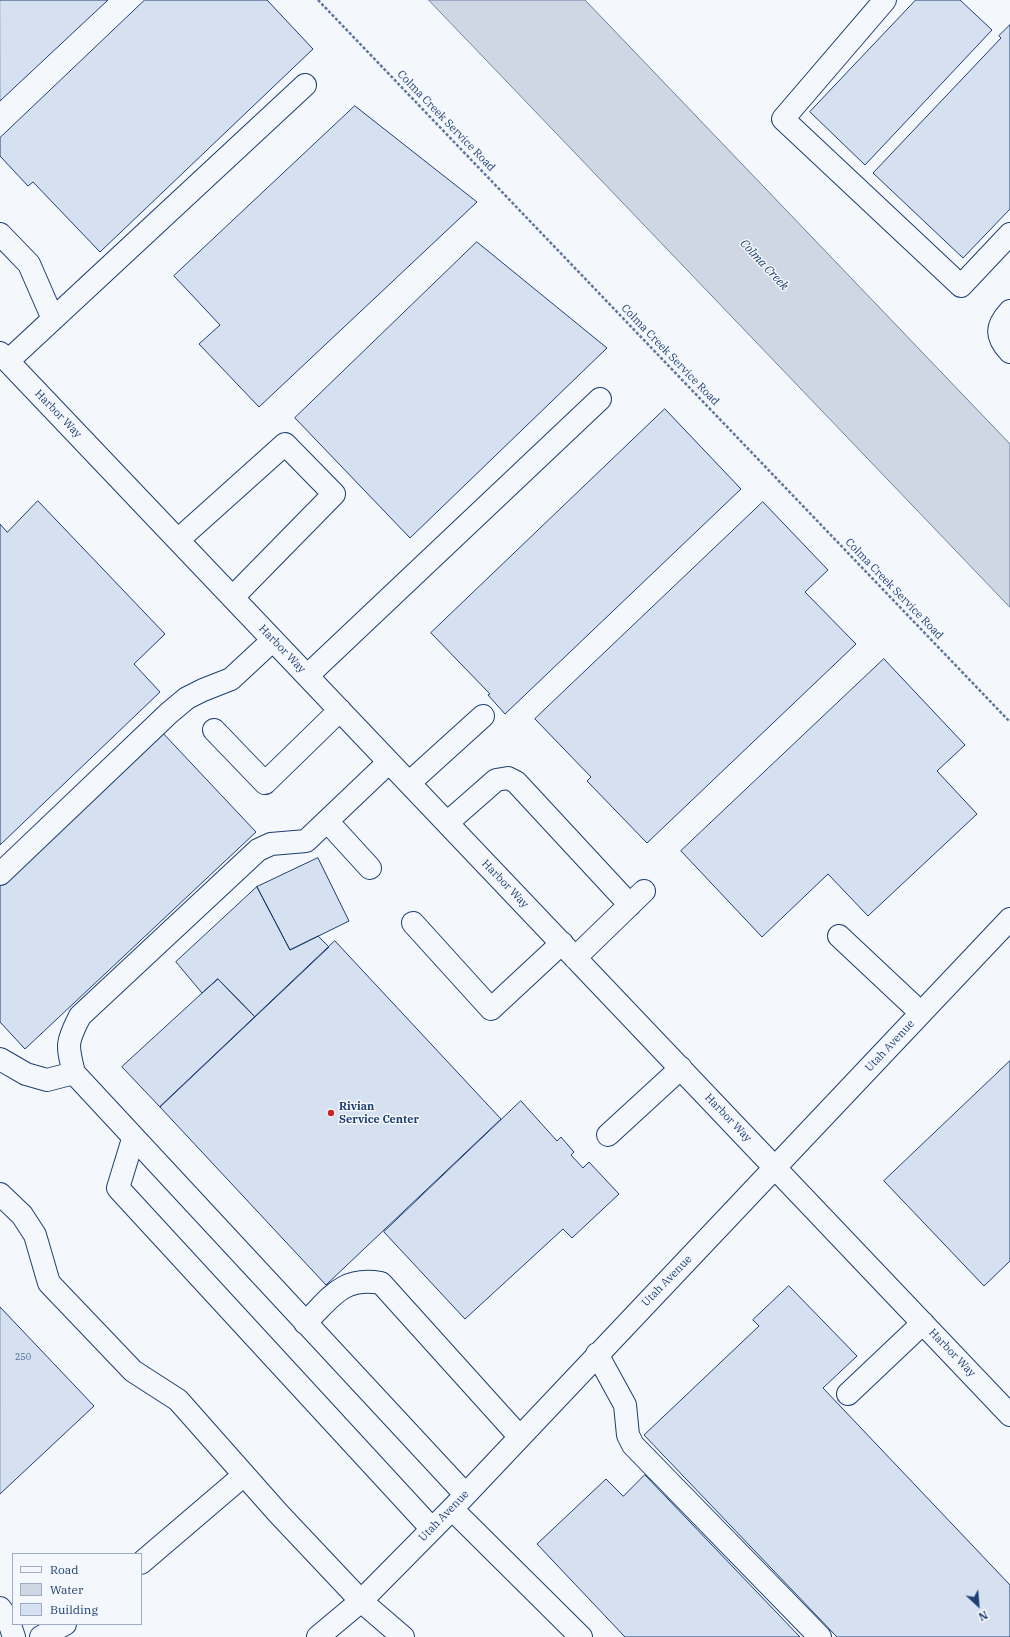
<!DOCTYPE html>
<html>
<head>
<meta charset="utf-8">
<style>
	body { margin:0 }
	#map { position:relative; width:1010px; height:1637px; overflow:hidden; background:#f4f7fb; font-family:"IBM Plex Serif",serif }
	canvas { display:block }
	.legend { position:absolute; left:12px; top:1553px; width:130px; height:72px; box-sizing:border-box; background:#f4f7fb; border:1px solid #9eadc5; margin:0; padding:5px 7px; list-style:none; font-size:12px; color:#1d3f73 }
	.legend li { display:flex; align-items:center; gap:8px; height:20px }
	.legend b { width:20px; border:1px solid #9eadc5 }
	.north { position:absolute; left:958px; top:1585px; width:40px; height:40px; -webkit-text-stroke:3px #f4f7fb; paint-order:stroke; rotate:154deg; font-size:11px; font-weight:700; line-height:16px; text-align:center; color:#1d3f73 }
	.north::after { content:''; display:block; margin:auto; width:14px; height:18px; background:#1d3f73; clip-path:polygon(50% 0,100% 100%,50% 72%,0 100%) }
</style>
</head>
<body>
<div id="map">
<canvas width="1010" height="1637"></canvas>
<ul class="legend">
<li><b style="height:5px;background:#f4f7fb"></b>Road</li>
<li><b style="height:11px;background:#cfd7e4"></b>Water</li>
<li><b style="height:11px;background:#d5e0f0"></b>Building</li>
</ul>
<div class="north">N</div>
</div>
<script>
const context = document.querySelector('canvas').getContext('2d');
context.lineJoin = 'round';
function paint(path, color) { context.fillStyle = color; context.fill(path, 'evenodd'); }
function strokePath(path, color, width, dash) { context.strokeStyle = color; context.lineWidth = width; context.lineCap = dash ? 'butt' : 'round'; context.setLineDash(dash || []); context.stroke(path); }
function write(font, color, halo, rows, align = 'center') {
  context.font = font + ' "IBM Plex Serif",serif'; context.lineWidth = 3; context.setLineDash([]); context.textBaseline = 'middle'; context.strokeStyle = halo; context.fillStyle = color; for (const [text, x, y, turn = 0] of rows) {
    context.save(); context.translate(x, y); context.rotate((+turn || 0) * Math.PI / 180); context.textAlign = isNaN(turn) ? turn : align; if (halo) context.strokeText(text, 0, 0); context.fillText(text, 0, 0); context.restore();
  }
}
const water = new Path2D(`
	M429 0H585L1010 444V607Z`);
paint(water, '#cfd7e4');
strokePath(water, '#687fa3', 1);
const building = new Path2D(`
	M0 0H108L0 101Z
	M145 0H267L313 49 100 252 33 182 28 186 0 156V138Z
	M916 0H960L992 30 865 165 810 112Z
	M1010 25V209L963 258 873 173 1001 38 999 36Z
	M355 106 477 202 259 407 199 344 220 325 174 276Z
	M477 242 607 348 410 538 295 418Z
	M665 409 741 489 505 714 488 695 490 694 431 633Z
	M38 501 165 634 134 664 160 692 0 845V524L7 532Z
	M763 502 828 570 805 592 856 644 647 843 587 781 591 777 535 719Z
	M884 659 965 745 937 771 977 814 868 916 828 874 762 937 681 851Z
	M160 730 256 832 25 1049 0 1022V880Z
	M318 858 349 921 290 950 257 887Z
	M257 887 290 950 318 936 329 947 255 1017 218 979 202 993 176 962Z
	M335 941 501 1119 326 1285 160 1107Z
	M218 979 255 1017 160 1107 122 1067Z
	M1010 1061V1261L984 1286 884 1181Z
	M521 1101 557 1141 561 1137 574 1152 571 1155 583 1168 589 1162 619 1194 572 1238 563 1229 465 1319 384 1232Z
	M789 1286 857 1356 823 1388 1010 1585V1637H837L644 1435 759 1326 753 1320Z
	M0 1307 94 1406 0 1494Z
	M645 1475 800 1637H625L537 1544 606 1479 623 1496Z`);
paint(building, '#d5e0f0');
strokePath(building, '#1d3f73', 1);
const minor = new Path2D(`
	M885 0 783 119 961 286 1010 234
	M0 234 29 264 53 319
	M1010 311C996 326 995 336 1010 352
	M0 353 1010 1415
	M8 361 305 85
	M178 540 285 444 334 494 233 597
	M307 676 600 399
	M214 730 265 783 340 710
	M389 762 306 841 271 844 258 850 80 1016C66 1043 67 1045 74 1073L465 1494
	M409 783 483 716
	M327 821 370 868
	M447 823 496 780 508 778 516 782 630 905
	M0 874 169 713 187 698 203 690 231 679 273 640
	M413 923 491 1009 562 943
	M839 936 921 1013
	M575 958 644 891
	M0 1059 26 1074 47 1080 74 1073
	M608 1135 681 1068
	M133 1139 118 1188 432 1529
	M0 1194 22 1215 35 1235 49 1283 133 1371 178 1400 278 1513 361 1601 403 1637
	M305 1323C331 1298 342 1276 381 1283L519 1436
	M597 1354 625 1405 628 1435 633 1445 820 1637
	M848 1394 923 1323
	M452 1509 581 1637
	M141 1563 244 1475
	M0 1608 8 1619 14 1637
	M41 1637 65 1624
	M318 1637 361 1601 452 1509 1010 919`);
strokePath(minor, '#1d3f73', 24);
strokePath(new Path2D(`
	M318 0 1010 722`), '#5e769c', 2.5, [3, 2]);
strokePath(minor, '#f4f7fb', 22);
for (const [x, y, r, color] of [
	[331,1113,4,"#c62828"]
]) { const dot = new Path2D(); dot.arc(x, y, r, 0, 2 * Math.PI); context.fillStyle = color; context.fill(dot); strokePath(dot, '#f4f7fb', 1.5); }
write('9px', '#4b6792', null, [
	["250",23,1357]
]);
write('11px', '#1d3f73', '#f4f7fb', [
	["Colma Creek Service Road",446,121,46],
	["Colma Creek Service Road",670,355,46],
	["Harbor Way",58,414,46],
	["Colma Creek Service Road",894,589,46],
	["Harbor Way",282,649,46],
	["Harbor Way",505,884,46],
	["Utah Avenue",890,1046,-47],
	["Harbor Way",728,1118,46],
	["Utah Avenue",667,1281,-46],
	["Harbor Way",952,1353,46],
	["Utah Avenue",444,1516,-46]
]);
write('bold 11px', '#1d3f73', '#f4f7fb', [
	["Rivian",339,1107],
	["Service Center",339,1120]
], 'left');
write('italic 12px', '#1d3f73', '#f4f7fb', [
	["Colma Creek",764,265,47]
]);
</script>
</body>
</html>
